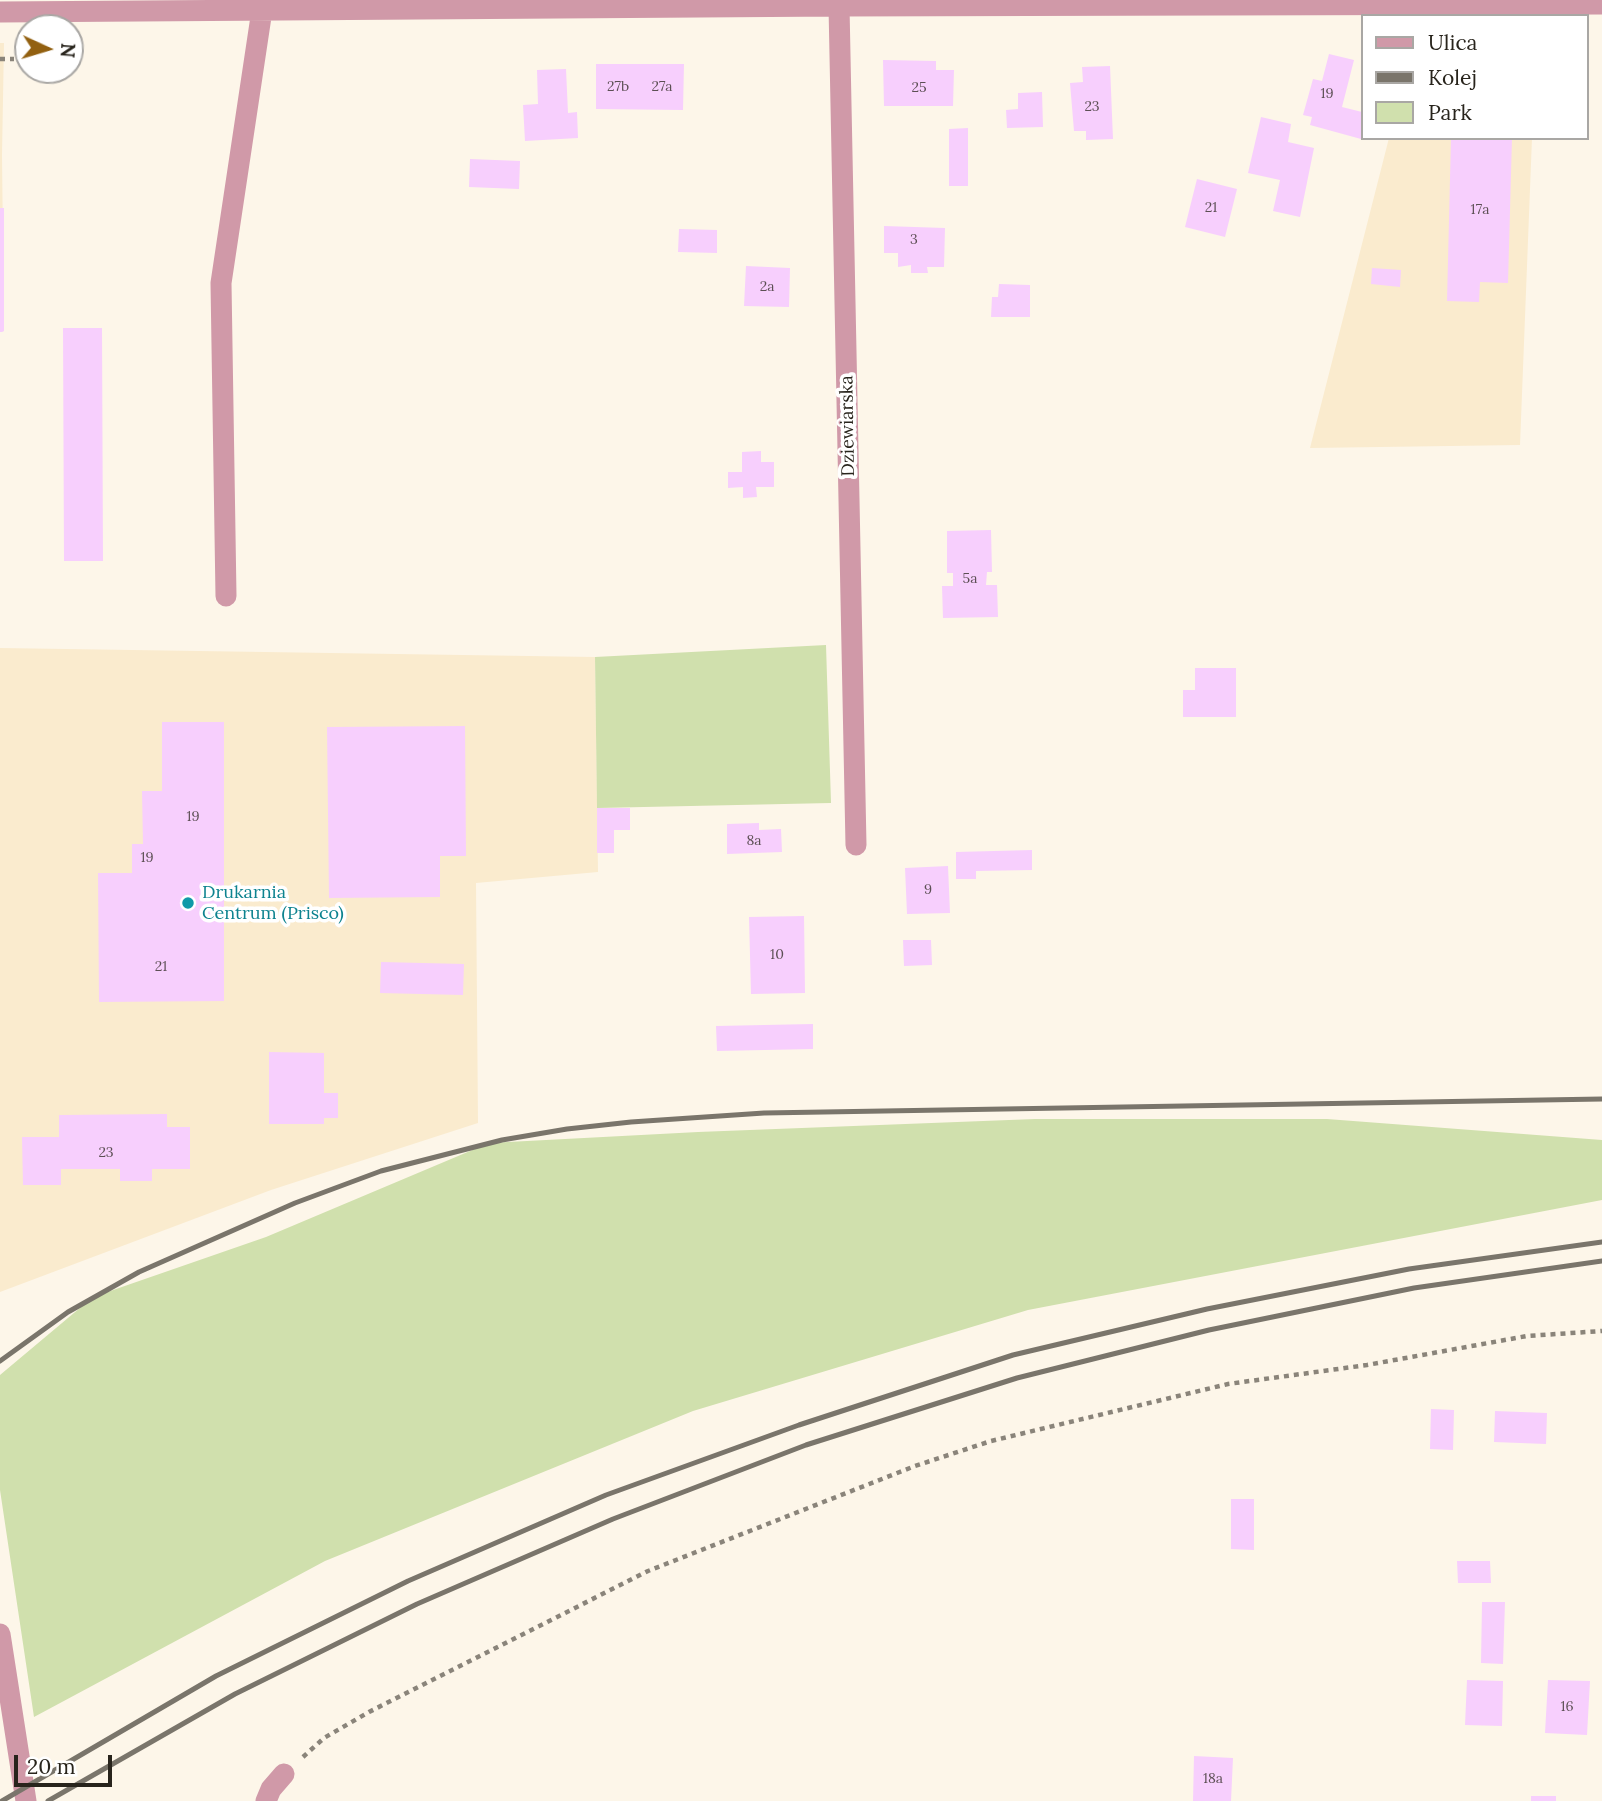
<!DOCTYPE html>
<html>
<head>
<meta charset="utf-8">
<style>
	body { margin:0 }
	#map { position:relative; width:1602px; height:1801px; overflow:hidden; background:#fdf6e9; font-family:Lora,serif }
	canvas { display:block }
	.legend { position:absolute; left:1361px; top:14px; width:228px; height:126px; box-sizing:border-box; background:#fff; border:2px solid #a9a7a4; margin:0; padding:9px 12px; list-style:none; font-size:21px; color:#28241c }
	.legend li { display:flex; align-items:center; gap:14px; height:35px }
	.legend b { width:35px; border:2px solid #a9a7a4 }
	.north { position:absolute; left:14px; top:14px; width:70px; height:70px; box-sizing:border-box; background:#fff; border:2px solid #a9a7a4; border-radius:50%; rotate:94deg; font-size:19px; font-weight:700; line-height:28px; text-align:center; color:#28241c }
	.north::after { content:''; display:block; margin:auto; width:24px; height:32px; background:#926010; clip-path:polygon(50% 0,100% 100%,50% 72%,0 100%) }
	.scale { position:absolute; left:14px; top:1755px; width:98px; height:32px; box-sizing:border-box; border:4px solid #28241c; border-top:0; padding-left:9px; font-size:21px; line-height:24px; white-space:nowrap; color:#28241c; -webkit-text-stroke:5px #fff; paint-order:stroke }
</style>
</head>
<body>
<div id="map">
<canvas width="1602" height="1801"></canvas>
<ul class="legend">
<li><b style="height:9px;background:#d099a8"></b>Ulica</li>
<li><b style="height:9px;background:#7a756b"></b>Kolej</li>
<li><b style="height:19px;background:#d0e0ad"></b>Park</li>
</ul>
<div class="north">N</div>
<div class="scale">20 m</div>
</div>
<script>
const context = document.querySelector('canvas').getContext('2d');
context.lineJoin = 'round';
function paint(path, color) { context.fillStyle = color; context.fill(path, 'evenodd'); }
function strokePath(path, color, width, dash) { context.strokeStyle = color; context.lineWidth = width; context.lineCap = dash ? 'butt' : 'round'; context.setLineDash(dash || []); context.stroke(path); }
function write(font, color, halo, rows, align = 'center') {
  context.font = font + ' Lora,serif'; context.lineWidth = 7; context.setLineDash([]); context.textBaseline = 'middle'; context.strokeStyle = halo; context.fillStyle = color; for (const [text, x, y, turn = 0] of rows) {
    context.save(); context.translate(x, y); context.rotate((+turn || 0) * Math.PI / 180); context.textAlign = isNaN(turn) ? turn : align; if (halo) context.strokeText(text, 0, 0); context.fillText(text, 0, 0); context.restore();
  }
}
paint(new Path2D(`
	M0 43H4L2 155 4 331 0 332Z
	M1389 138H1532L1520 445 1310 448Z
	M0 648 595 657 598 872 476 883 478 1123 271 1190 0 1292Z`), '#faebce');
paint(new Path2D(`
	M826 645 831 803 597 808 595 657Z
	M1035 1119H1327L1602 1140V1200L1028 1310 693 1411 325 1561 34 1717 0 1490V1375L93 1297 266 1237 489 1143 698 1132Z`), '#d0e0ad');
paint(new Path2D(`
	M1329 54 1354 60 1342 107 1362 112 1361 139 1310 125 1312 117 1303 115 1313 79 1322 81Z
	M883 60 936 61V70H954L953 106H884Z
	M596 64H684L683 110 596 109Z
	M1110 66 1113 139 1086 140V131H1074L1070 83 1083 82 1082 67Z
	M566 69 568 113 577 112 578 138 525 141 523 105 538 104 537 70Z
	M1042 92 1043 127 1007 128 1006 110 1018 109V93Z
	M1261 117 1291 124 1288 142 1314 148 1300 217 1273 211 1280 180 1248 173Z
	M968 128V186H949V129Z
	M1451 138H1512L1508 283 1480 282 1479 302 1447 301Z
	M470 159 520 161 519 189 469 187Z
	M1197 179 1237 189 1225 237 1185 227Z
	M0 208H4V331L2 332H0Z
	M884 226 945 228 944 267H927L928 273H911V265L898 267V253H884Z
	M679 229 717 230V253L678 252Z
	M746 266 790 268 789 307 744 306Z
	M1372 268 1401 270 1400 287 1371 284Z
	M999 284 1030 285V317H991L992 297H998Z
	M63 328H102L103 561H64Z
	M761 451V462H774V487H756L757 497 743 498V487L728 488V472H742V452Z
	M991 530 992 572H987L986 585H997L998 617 943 618 942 586H953V573H947V531Z
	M1195 668H1236V717H1183V690H1195Z
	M162 722H224V1001L99 1002 98 873H132V844H143L142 791H162Z
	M465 726 466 856H440V897L329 898 327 727Z
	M597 808H630V830H614V853H597Z
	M759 823V830L781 829 782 852 727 854V824Z
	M1032 850V870L976 871V879H956V852Z
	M948 866 950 913 907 914 905 868Z
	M804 916 805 993 751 994 749 917Z
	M903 940H931L932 965 904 966Z
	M381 962 464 964 463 995 380 993Z
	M813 1024V1049L717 1051 716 1026Z
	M269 1052 324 1053V1093H338V1118H324V1124H269Z
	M167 1114V1127H190V1169H152V1181H120V1169H61V1185H23L22 1137H59V1115Z
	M1431 1409 1454 1410 1453 1450 1430 1449Z
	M1495 1411 1547 1413 1546 1444 1494 1442Z
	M1231 1499H1254V1550L1231 1549Z
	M1457 1561H1490L1491 1583H1458Z
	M1482 1602H1505L1503 1664 1481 1663Z
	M1467 1680 1503 1681 1502 1726 1465 1725Z
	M1548 1680 1590 1681 1587 1735 1545 1733Z
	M1194 1756 1233 1758 1231 1801H1193Z
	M1531 1796H1556V1801H1531Z`), '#f7cffd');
strokePath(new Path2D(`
	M0 59H14
	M303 1757 324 1738 369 1712 648 1571 915 1466 991 1441 1228 1384 1367 1365 1527 1336 1602 1331`), '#8a847a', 4.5, [5, 5]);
strokePath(new Path2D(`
	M839 6 856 845
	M0 12 839 6 1602 4
	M226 596 221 283 262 10
	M0 1634 26 1801
	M266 1801 271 1789 284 1774`), '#d099a8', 21);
strokePath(new Path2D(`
	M0 1361 68 1312 139 1272 295 1203 381 1171 502 1140 567 1129 631 1122 764 1113 1602 1099
	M2 1801 216 1676 408 1581 606 1495 799 1425 1013 1355 1207 1309 1409 1269 1602 1242
	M48 1801 235 1694 417 1604 613 1519 806 1445 1017 1378 1209 1330 1414 1288 1602 1261`), '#7a756b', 5);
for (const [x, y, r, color] of [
	[188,903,7,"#0f9aa8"]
]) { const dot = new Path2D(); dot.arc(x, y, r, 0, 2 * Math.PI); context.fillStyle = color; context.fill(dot); strokePath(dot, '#fff', 2.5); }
write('14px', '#5c4f54', null, [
	["27b",618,87],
	["27a",662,87],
	["25",919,88],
	["19",1327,94],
	["23",1092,107],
	["21",1211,208],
	["17a",1480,210],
	["3",914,240],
	["2a",767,287],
	["5a",970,579],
	["19",193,817],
	["8a",754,841],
	["19",147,858],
	["9",928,890],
	["10",777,955],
	["21",161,967],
	["23",106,1153],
	["16",1567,1707],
	["18a",1213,1779]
]);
write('18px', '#28241c', '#fff', [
	["Dziewiarska",848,426,-91]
]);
write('18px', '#0d838f', '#fff', [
	["Drukarnia",202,893],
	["Centrum (Prisco)",202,914]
], 'left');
</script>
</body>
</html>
